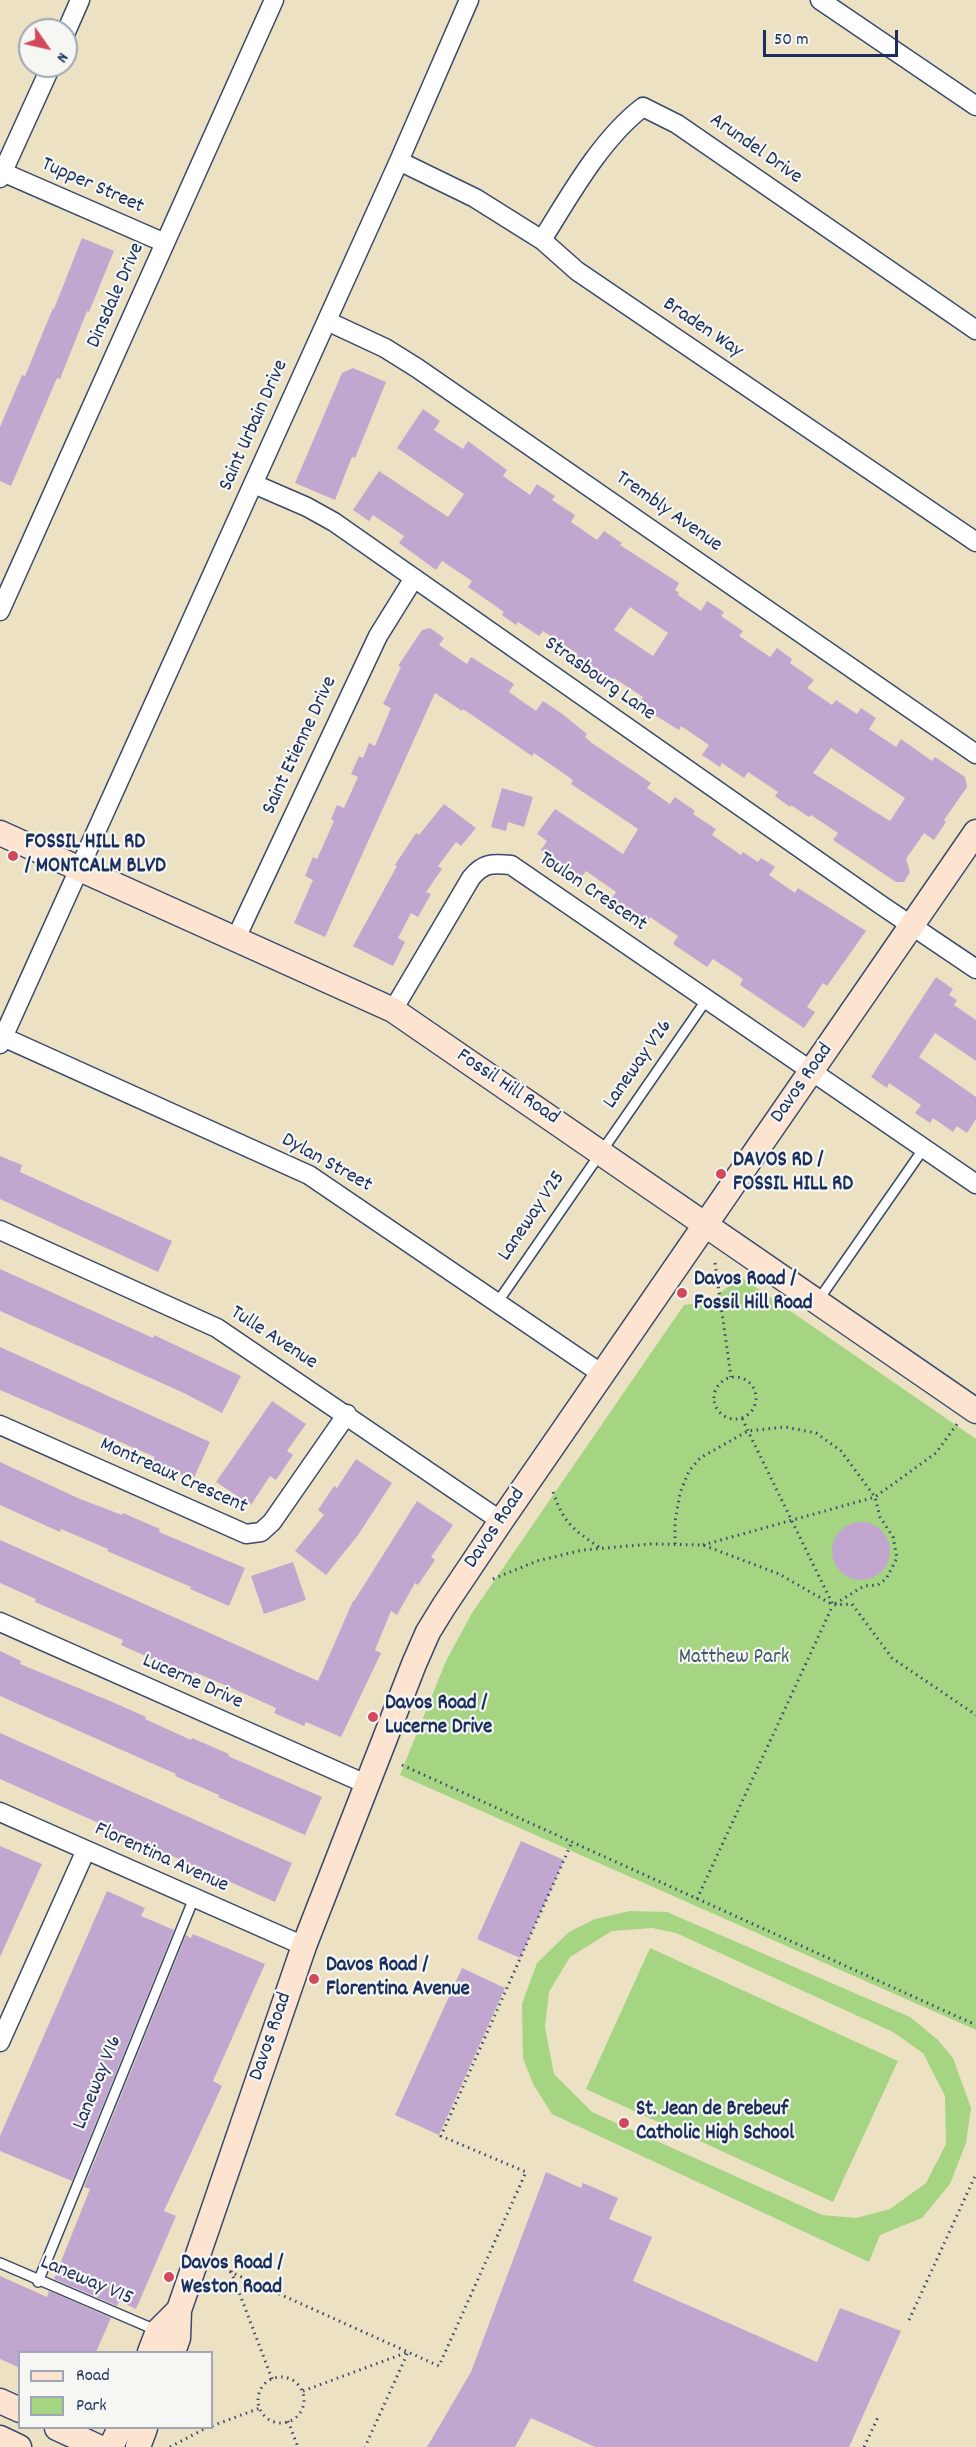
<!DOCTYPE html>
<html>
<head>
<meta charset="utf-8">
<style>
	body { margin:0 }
	#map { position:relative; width:976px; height:2447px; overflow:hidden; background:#ece2c3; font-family:Dekko,sans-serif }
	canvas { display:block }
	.legend { position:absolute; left:18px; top:2351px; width:195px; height:78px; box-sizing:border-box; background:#f6f6f2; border:2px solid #9ea6b7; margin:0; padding:8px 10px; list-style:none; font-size:18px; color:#1b2f5e }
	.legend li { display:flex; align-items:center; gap:12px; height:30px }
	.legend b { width:30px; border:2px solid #9ea6b7 }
	.north { position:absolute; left:18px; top:18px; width:60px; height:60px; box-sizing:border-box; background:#f6f6f2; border:2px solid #9ea6b7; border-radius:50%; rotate:124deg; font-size:16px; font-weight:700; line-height:24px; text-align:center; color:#1b2f5e }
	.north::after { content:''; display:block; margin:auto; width:21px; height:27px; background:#d1495b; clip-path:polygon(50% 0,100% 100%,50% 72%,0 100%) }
	.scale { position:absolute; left:763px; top:30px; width:135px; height:27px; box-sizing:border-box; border:3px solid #1b2f5e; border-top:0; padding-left:8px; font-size:18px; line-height:21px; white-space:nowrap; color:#1b2f5e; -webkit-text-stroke:4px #f6f6f2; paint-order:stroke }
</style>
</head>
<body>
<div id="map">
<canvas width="976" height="2447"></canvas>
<ul class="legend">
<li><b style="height:8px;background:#fde4d0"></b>Road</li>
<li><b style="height:16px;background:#a5d482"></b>Park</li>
</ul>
<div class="north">N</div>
<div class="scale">50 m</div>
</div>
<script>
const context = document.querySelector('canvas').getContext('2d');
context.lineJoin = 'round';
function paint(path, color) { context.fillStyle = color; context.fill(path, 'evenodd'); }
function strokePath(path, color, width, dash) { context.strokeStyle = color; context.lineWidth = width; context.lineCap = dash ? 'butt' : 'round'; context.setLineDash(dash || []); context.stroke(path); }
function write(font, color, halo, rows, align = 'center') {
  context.font = font + ' Dekko,sans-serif'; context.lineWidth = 4.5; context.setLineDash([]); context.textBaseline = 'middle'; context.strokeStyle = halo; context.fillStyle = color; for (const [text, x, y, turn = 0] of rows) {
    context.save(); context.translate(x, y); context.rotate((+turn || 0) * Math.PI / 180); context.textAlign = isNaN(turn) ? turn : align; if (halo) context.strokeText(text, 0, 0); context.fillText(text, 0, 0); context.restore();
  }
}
paint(new Path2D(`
	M741 1277 976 1439V2030L400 1775 446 1661 472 1613 684 1305 708 1302Z
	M630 1911 667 1912 910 2017 938 2040 953 2058 971 2108 966 2143 950 2184 922 2218 880 2235 869 2262 552 2114 533 2084 523 2058 522 2004 537 1963 569 1932 595 1919ZM652 1928 676 1933 893 2032 923 2053 945 2096 946 2144 926 2183 890 2209 856 2218 822 2215 592 2112 554 2074 545 2027 549 1992 570 1957 612 1931Z
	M650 1948 898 2061 833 2202 586 2089Z`), '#a5d482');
paint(new Path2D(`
	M82 238 114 251 89 312 87 311 60 379 57 378 11 486 0 481V427L22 375 25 376 53 308 54 309Z
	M353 368 386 382 355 458 352 457 335 500 295 483 342 373Z
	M423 409 440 421 434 430 463 449 468 441 507 470 503 476 530 495 537 484 555 496 552 500 575 515 571 522 597 540 604 531 622 543 620 545 679 583 675 590 679 593 678 595 701 611 707 601 724 612 721 616 743 631 739 636 770 657 777 648 792 659 790 663 814 680 807 688 832 705 836 700 857 714 861 708 876 718 869 729 896 747 901 739 932 761 935 757 965 777 967 787 944 820 946 822 934 840 924 833 906 859 910 872 904 882H896L833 840 838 833 811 815 809 817 791 805 790 807 775 796 778 792 748 772 744 778 722 763 720 767 702 755 709 745 681 726 679 730 638 705 643 697 614 678 609 686 587 671 586 672 572 662 578 654 543 631 539 636 518 622 516 625 502 615 504 612 468 587 472 581 442 561 436 570 399 543 404 536 373 515 369 521 353 510 379 471 448 517 464 494 397 448ZM630 607 668 633 653 656 614 630ZM831 748 905 798 890 821 813 773Z
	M430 628 444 638 439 645 467 664 471 657 514 684 509 692 536 711 543 701 561 713 587 734 585 737 592 743 651 783 647 788 670 804 675 797 695 811 693 814 716 829 712 835 741 855 743 852 758 862 761 858 775 867 769 875 795 893 798 888 866 931 827 986 823 983 807 1007 815 1012 804 1028 740 985 743 979 713 959 707 967 673 944 678 936 650 917 647 921 630 909 628 912 610 901 616 892 586 871 580 879 541 850 547 841 537 834 555 809 623 854 638 829 571 784 573 780 534 753 532 756 463 709 462 711 435 693 325 937 294 923 313 880 305 876 313 857 317 859 334 821 331 819 337 805 344 808 358 777 351 774 359 756 363 758 369 743 375 746 391 708 383 704 401 667 398 666 422 630Z
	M502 788 533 797 524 827 508 822 506 831 491 827Z
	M444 804 476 828 461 846 456 842 438 866 442 869 426 892 431 894 418 917 411 913 398 938 405 942 393 966 353 946 397 866 395 865 416 833 419 835Z
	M936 977 953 989 949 995 957 1000 954 1005 976 1020V1061L935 1033 919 1057 976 1097V1119L967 1133 957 1126 953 1132 933 1118 930 1123 915 1113 921 1105 889 1083 887 1088 871 1077Z
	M0 1156 22 1165 20 1172 172 1241 158 1272 0 1199Z
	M0 1269 153 1338 154 1335 241 1376 222 1413 184 1393 0 1311Z
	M0 1347 210 1442 193 1480 153 1462 155 1457 0 1390Z
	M272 1401 306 1424 287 1451 293 1455 276 1480 270 1476 251 1505 216 1482Z
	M356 1459 392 1483 358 1535 326 1575 295 1551 324 1515 318 1510 334 1486 337 1488Z
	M0 1462 80 1499 122 1515 123 1513 160 1529 159 1532 245 1568 229 1606 190 1589 191 1587 107 1551 108 1549 61 1529 60 1532 0 1505Z
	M417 1501 453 1525 431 1557 435 1560 418 1585 415 1583 397 1615 391 1611 375 1650 381 1653 341 1737 306 1722 304 1726 274 1713 276 1708 234 1689 194 1672 192 1677 121 1645 123 1640 35 1602 36 1599 0 1583V1540L318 1681 353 1601H354Z
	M832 1551a29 29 0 1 1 58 0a29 29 0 1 1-58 0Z
	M293 1562 306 1600 264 1614 251 1576Z
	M0 1651 21 1661 20 1664 110 1701 146 1717 145 1719 191 1740 192 1738 229 1754 228 1756 322 1797 305 1835 218 1797 219 1795 175 1776 176 1774 0 1696Z
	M0 1733 292 1863 275 1902 0 1779Z
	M521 1841 564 1860 520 1958 477 1939Z
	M0 1846 42 1864 0 1957Z
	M107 1891 145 1908 141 1916 174 1930 72 2181 0 2151V2136Z
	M193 1934 265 1964 213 2081 222 2086 164 2211 176 2216 136 2309 119 2301 117 2306 54 2279 90 2189 84 2187 186 1935 191 1938Z
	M462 1968 505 1988 439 2135 395 2115Z
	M546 2172 581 2188 583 2183 618 2198 609 2219 652 2237 633 2281 817 2362 840 2308 901 2331 849 2447H595L531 2418 515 2447H427L471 2372Z
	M0 2276 47 2297 49 2291 111 2318 96 2352H20V2368L0 2359Z`), '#c1a6cf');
const lane = new Path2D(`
	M817 1302 924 1148
	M497 1303 707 999
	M0 2263 158 2331
	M38 2282 194 1898`);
const street = new Path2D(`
	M820 0 976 106
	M66 32 80 0
	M399 161 475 198 542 240 577 271 976 542
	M0 171 165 243
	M0 178 51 66
	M542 240C570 195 601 139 643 107L677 124 976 330
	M327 321 385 348 417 368 976 754
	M254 484 307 507 334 522 881 905 976 969
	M0 611 274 0
	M236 938 378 636 414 578
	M393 1010 471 878C483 863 492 863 511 865L976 1184
	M3 1037 309 1175 602 1374
	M0 1044 399 161 469 0
	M0 1230 217 1328 501 1521
	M0 1425 246 1534 261 1532 272 1522 347 1414
	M0 1622 366 1784
	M0 1812 304 1946
	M0 2042 86 1850`);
const secondary = new Path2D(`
	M0 833 393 1010 976 1411
	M150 2352 158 2331 179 2310
	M173 2352 178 2338 179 2310 304 1946 414 1664 428 1632 444 1606 501 1521 976 832
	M0 2401 20 2410
	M57 2428 98 2447
	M0 2438 19 2447
	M111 2447 120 2428
	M138 2447 145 2428`);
strokePath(lane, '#3a4a6d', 12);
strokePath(street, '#3a4a6d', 21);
strokePath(secondary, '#3a4a6d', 27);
strokePath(new Path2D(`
	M715 1263 731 1377
	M714 1398a21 21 0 1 1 42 0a21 21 0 1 1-42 0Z
	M553 1492C564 1524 574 1530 599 1547
	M675 1544V1522L680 1493 689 1471 700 1458 748 1431 785 1427 816 1433 841 1451 875 1497 880 1517 893 1537 897 1558 886 1579 878 1585 864 1586 833 1605 748 1431 742 1418
	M703 1545 875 1497 936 1453 957 1424
	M493 1579 537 1561 583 1550 651 1544 703 1545 779 1574 833 1605 852 1604 892 1658 976 1715
	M402 1765 976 2025
	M697 1899 833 1605
	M224 2269 439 2366 526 2172 441 2136 572 1842
	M231 2271 272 2379
	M909 2320 976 2174
	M258 2400a23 23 0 1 1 46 0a23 23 0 1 1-46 0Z
	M303 2391 408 2352 365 2447
	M288 2421 298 2447
	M212 2426 260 2408
	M170 2447 206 2428
	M864 2447 879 2415`), '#3a4a6d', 3, [1.5, 4.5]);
strokePath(lane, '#fff', 9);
strokePath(street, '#fff', 18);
strokePath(secondary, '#fde4d0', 24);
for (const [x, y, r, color] of [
	[13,856,6,"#d1495b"],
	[721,1174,6,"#d1495b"],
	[682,1293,6,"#d1495b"],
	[373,1717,6,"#d1495b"],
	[314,1979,6,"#d1495b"],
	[624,2123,6,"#d1495b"],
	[169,2277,6,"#d1495b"]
]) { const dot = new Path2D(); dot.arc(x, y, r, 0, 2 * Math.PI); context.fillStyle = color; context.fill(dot); strokePath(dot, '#f6f6f2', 2); }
write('21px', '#1b2f5e', '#f6f6f2', [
	["Arundel Drive",755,150,35],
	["Tupper Street",92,187,24],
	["Dinsdale Drive",117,296,-66],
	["Braden Way",702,329,34],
	["Saint Urbain Drive",255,426,-66],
	["Trembly Avenue",668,513,35],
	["Strasbourg Lane",599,680,35],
	["Saint Etienne Drive",301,746,-65],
	["Toulon Crescent",592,893,34],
	["Laneway V26",639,1065,-55],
	["Davos Road",803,1084,-55],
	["Fossil Hill Road",507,1088,34],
	["Dylan Street",326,1164,29],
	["Laneway V25",533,1217,-56],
	["Tulle Avenue",273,1339,33],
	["Montreaux Crescent",173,1477,24],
	["Davos Road",496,1529,-56],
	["Lucerne Drive",192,1683,24],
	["Florentina Avenue",161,1859,24],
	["Davos Road",272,2037,-71],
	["Laneway V16",99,2083,-68],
	["Laneway V15",86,2282,23]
]);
write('bold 21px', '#1b2f5e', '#f6f6f2', [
	["FOSSIL HILL RD",25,844],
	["/ MONTCALM BLVD",25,868],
	["DAVOS RD /",733,1162],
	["FOSSIL HILL RD",733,1186],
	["Davos Road /",694,1281],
	["Fossil Hill Road",694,1305],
	["Davos Road /",385,1705],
	["Lucerne Drive",385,1729],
	["Davos Road /",326,1967],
	["Florentina Avenue",326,1991],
	["St. Jean de Brebeuf",636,2111],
	["Catholic High School",636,2135],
	["Davos Road /",181,2265],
	["Weston Road",181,2289]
], 'left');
write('21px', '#3e5867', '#f6f6f2', [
	["Matthew Park",734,1659]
]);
</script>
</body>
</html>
